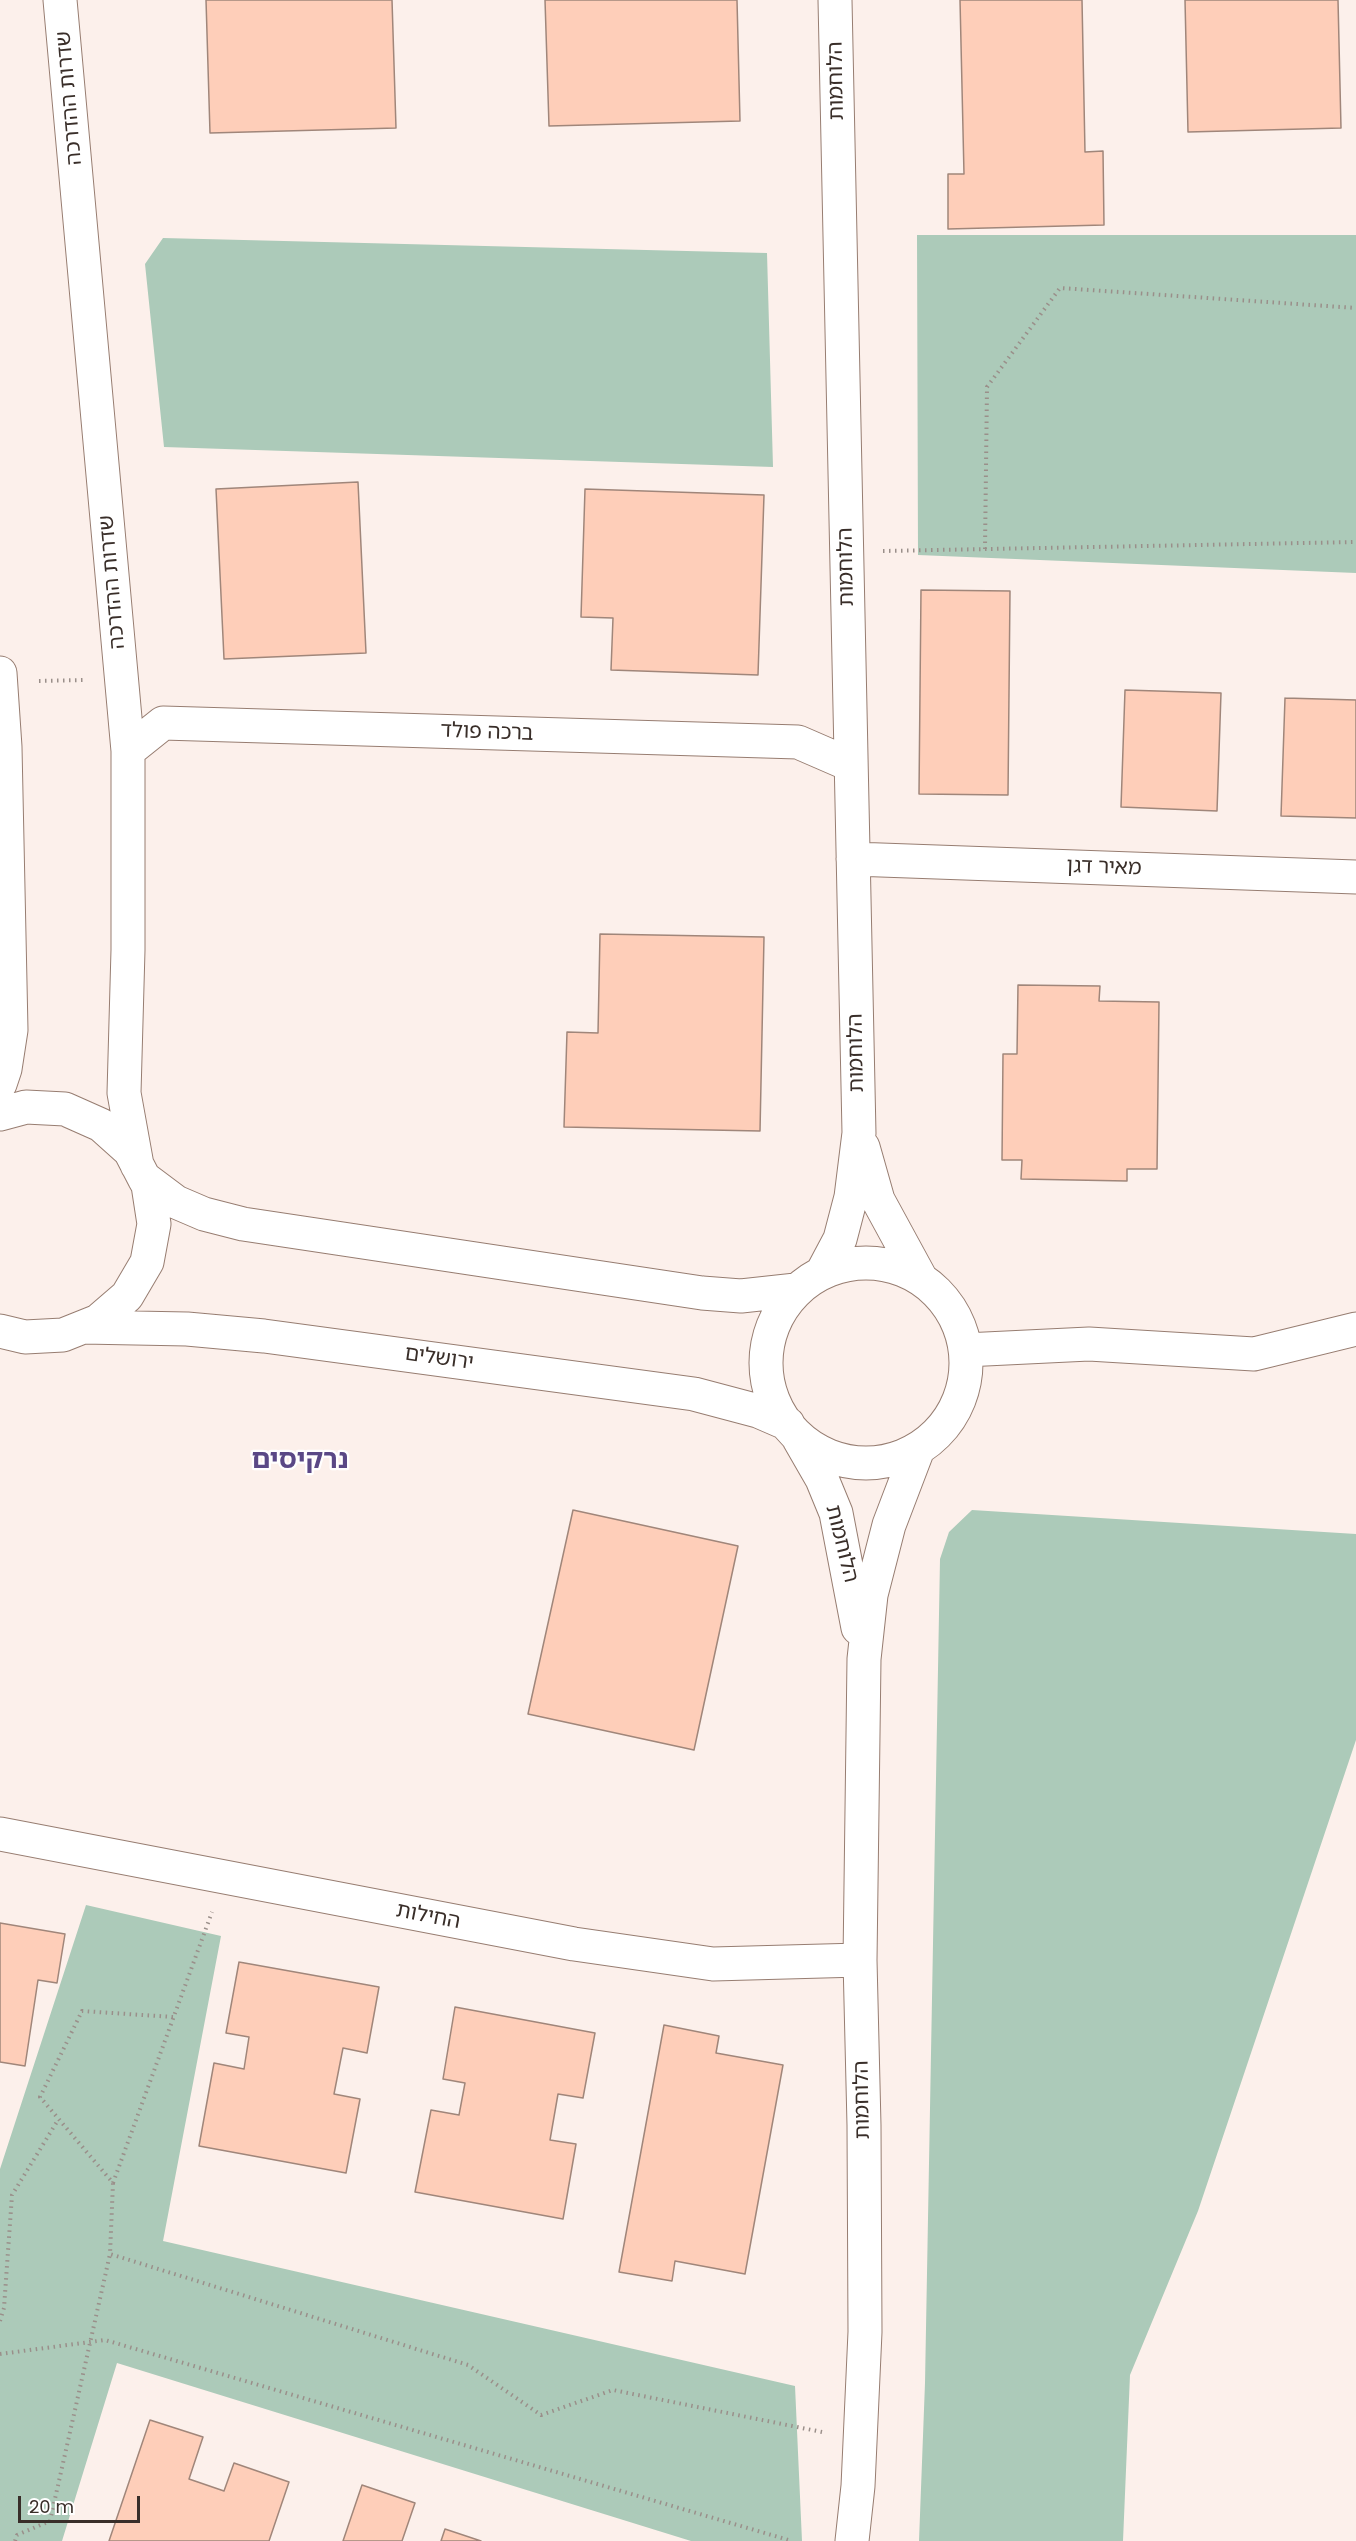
<!DOCTYPE html>
<html>
<head>
<meta charset="utf-8">
<style>
	body { margin:0 }
	#map { position:relative; width:1356px; height:2541px; overflow:hidden; background:#fcf0eb; font-family:Poppins,sans-serif }
	canvas { display:block }
	.scale { position:absolute; left:18px; top:2496px; width:122px; height:27px; box-sizing:border-box; border:3px solid #392e29; border-top:0; padding-left:8px; font-size:18px; line-height:21px; white-space:nowrap; color:#392e29; -webkit-text-stroke:4px #fff; paint-order:stroke }
</style>
</head>
<body>
<div id="map">
<canvas width="1356" height="2541"></canvas>
<div class="scale">20 m</div>
</div>
<script>
const c = document.querySelector('canvas').getContext('2d');
c.lineJoin = 'round';
function paint(path, color) { c.fillStyle = color; c.fill(path, 'evenodd'); }
const poly = rows => new Path2D(rows.map(r => 'M' + r).join(''));
function strokePath(path, color, width, dash) { c.strokeStyle = color; c.lineWidth = width; c.lineCap = dash ? 'butt' : 'round'; c.setLineDash(dash || []); c.stroke(path); }
function drawText(font, color, halo, rows, align = 'center') {
  c.font = font + ' Poppins,"Noto Sans Hebrew",sans-serif'; c.lineWidth = 4.5; c.setLineDash([]); c.textBaseline = 'middle'; c.strokeStyle = halo; c.fillStyle = color; for (const [text, x, y, turn = 0] of rows) {
    c.save(); c.translate(x, y); c.rotate((+turn || 0) * Math.PI / 180); c.textAlign = isNaN(turn) ? turn : align; if (halo) c.strokeText(text, 0, 0); c.fillText(text, 0, 0); c.restore();
  }
}
const green = poly([
	[917,235,1356,235,1356,573,918,555],
	[163,238,767,253,773,467,164,447,145,264],
	[972,1510,1356,1534,1356,1740,1198,2211,1130,2375,1123,2541,919,2541,925,2383,940,1559,949,1532],
	[86,1905,221,1936,163,2241,795,2386,802,2541,691,2541,117,2363,62,2541,0,2541,0,2169]
]);
const building = poly([
	[206,0,392,0,396,128,210,133,206,0],
	[545,0,737,0,740,121,549,126,545,0],
	[960,0,1082,0,1085,152,1103,151,1104,225,948,229,948,174,964,174,960,0],
	[1185,0,1338,0,1341,128,1188,132,1185,0],
	[358,482,366,653,224,659,216,489,358,482],
	[585,489,764,495,758,675,611,670,613,618,581,617,585,489],
	[921,590,1010,591,1008,795,919,794,921,590],
	[1125,690,1221,693,1217,811,1121,807,1125,690],
	[1285,698,1356,700,1356,818,1281,816,1285,698],
	[600,934,764,937,760,1131,564,1127,567,1032,598,1033,600,934],
	[1018,985,1100,986,1099,1001,1159,1002,1157,1169,1127,1169,1127,1181,1021,1179,1022,1160,1002,1160,1003,1054,1017,1054,1018,985],
	[573,1510,738,1546,694,1750,528,1714,573,1510],
	[0,1923,65,1934,57,1983,38,1980,25,2066,0,2062,0,1923],
	[239,1962,379,1987,367,2053,343,2048,334,2094,360,2099,346,2173,199,2146,214,2063,244,2069,249,2037,226,2033,239,1962],
	[455,2007,595,2033,583,2098,558,2094,550,2140,576,2144,563,2219,415,2192,431,2110,459,2115,465,2083,443,2079,455,2007],
	[664,2025,719,2036,716,2053,783,2065,745,2274,675,2261,672,2281,619,2272,664,2025],
	[150,2420,203,2437,189,2479,224,2491,234,2463,289,2482,269,2541,109,2541,150,2420],
	[362,2485,415,2503,402,2541,343,2541,362,2485],
	[445,2529,481,2541,441,2541,445,2529]
]);
const path = poly([
	[985,549,987,387,1060,288,1356,308],
	[883,551,1356,542],
	[39,681,85,680],
	[173,2017,82,2011,40,2097,113,2183,110,2254,468,2365,541,2415,613,2390,822,2432],
	[113,2183,212,1912],
	[0,2321,4,2308,12,2195,58,2120],
	[0,2354,105,2340,792,2541],
	[15,2541,17,2535,50,2521,110,2254]
]);
const minor = poly([
	[60,0,128,751,128,950,124,1093,137,1165],
	[0,673,5,747,11,1030,5,1069,0,1084],
	[128,751,163,723,798,742,851,765],
	[853,859,1356,877],
	[0,1114,26,1107,65,1109,101,1125,130,1151,144,1178,148,1185,154,1224,147,1262,127,1296,98,1321,63,1335,25,1337,0,1331],
	[863,1147,878,1200,921,1279],
	[144,1178,176,1202,204,1214,243,1224,702,1293,741,1296,796,1290],
	'766 1363a100 100 0 1 1 200 0a100 100 0 1 1-200 0Z',
	[823,1271,840,1239,851,1197,859,1133,835,0],
	[83,1327,187,1329,264,1336,694,1394,758,1411,788,1424],
	[965,1350,1089,1344,1254,1354,1356,1329],
	[799,1439,822,1479,836,1513,858,1628],
	[0,1834,574,1944,713,1964,860,1960],
	[852,2541,858,2486,865,2332,864,2125,860,1960,864,1659,871,1595,889,1525,918,1449]
]);
const streetNames = [
	["הלוחמות",837,81,-91],
	["שדרות ההדרכה",70,98,-95],
	["הלוחמות",847,567,-91],
	["שדרות ההדרכה",113,582,-95],
	["ברכה פולד",487,733,2],
	["מאיר דגן",1104,868,2],
	["הלוחמות",857,1053,-91],
	["ירושלים",439,1359,8],
	["הלוחמות",841,1544,76],
	["החילות",428,1917,11],
	["הלוחמות",863,2100,-91]
];
const districtNames = [
	["נרקיסים",300,1461]
];
paint(green, '#accab9');
paint(building, '#feceb9');
strokePath(building, '#a0867a', 1.5);
strokePath(minor, '#977d71', 35);
strokePath(path, '#9a8f8a', 4, [1.5, 4.5]);
strokePath(minor, '#fff', 33);
drawText('21px', '#392e29', '#fff', streetNames);
drawText('bold 27px', '#5a4886', '#fff', districtNames);
</script>
</body>
</html>
